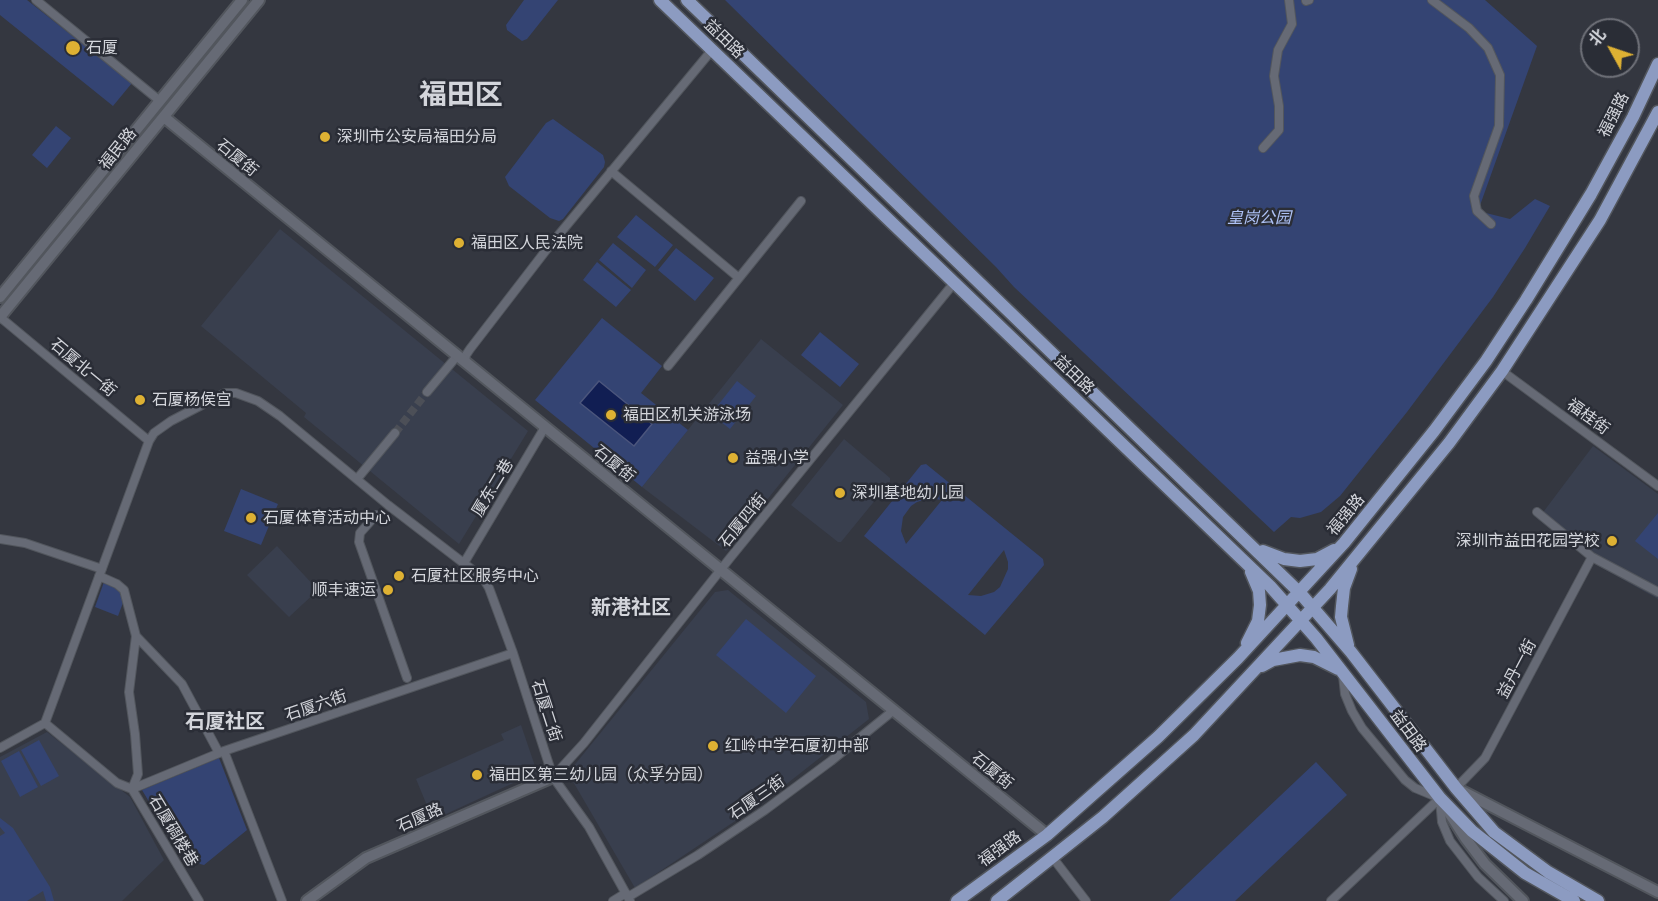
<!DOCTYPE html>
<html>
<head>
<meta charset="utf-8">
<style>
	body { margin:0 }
	#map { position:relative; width:1658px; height:901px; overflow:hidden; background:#343740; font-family:"Roboto Serif","Noto Sans SC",serif }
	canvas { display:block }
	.north { position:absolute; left:1580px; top:18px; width:60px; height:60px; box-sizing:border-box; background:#2a2d36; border:2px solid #6e7078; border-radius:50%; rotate:310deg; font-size:16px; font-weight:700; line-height:24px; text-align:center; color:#d3d5db }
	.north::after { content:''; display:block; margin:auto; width:21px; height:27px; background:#deb133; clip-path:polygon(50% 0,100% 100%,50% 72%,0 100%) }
</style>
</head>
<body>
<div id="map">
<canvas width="1658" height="901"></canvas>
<div class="north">北</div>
</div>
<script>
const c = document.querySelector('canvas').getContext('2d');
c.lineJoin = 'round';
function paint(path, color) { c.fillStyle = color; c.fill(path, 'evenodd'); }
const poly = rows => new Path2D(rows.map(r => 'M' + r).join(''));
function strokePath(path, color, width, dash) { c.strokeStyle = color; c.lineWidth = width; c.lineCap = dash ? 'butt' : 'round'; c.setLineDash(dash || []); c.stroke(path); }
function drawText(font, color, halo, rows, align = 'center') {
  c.font = font + ' "Roboto Serif","Noto Sans SC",serif'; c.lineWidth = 5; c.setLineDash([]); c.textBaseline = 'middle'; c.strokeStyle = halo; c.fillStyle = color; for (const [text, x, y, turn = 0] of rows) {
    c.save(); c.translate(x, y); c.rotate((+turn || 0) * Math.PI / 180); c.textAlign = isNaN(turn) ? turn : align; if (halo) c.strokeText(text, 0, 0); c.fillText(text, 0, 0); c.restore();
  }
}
const built = poly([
	[280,229,528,431,459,544,304,417,306,413,201,326],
	[761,339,843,405,726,551,642,487],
	[844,439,890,478,890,482,841,542,838,542,791,505],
	[1593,446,1658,494,1658,599,1595,564,1538,519],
	[277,546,318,590,289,617,247,575],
	[728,590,866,702,869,719,765,801,635,888,568,773,715,592],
	[521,725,537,772,433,820,416,779,504,740,501,734],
	[47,732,130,797,164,860,122,901,0,901,0,757]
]);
const green = poly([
	[0,0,27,0,132,83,113,106,0,15],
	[524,0,558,0,527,39,522,41,507,30,506,25],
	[725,0,1485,0,1537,46,1478,211,1510,219,1535,199,1550,206,1525,248,1493,297,1407,412,1340,496,1321,512,1300,518,1291,517,1274,532,1014,287,996,267],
	[553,119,603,155,605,162,604,167,563,219,559,221,550,218,509,186,505,177,546,123],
	[56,126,71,138,47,168,32,155],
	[636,215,673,245,655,267,617,237],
	[613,243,646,270,632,288,599,260],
	[676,248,714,278,695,301,658,270],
	[597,262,631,290,616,307,583,280],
	[602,318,662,366,641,393,688,430,642,487,535,400],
	[820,332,859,364,840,387,801,355],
	[737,381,756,396,730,429,711,414],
	[926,464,1043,559,1044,565,985,635,864,536,921,465],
	[929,498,942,500,906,544,901,531,903,517,911,506,917,502],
	[1004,550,1008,562,1008,569,1000,587,994,592,981,596,968,595],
	[241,489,278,504,261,545,224,531],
	[1658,513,1658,559,1635,541],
	[104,582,115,586,120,591,124,600,118,616,95,607],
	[746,619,816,676,786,713,716,655],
	[39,740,59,776,41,786,21,750],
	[19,751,38,787,20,797,1,761],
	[219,758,247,830,204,865,200,864,190,849,181,855,142,790],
	[1316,762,1347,795,1235,901,1169,901],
	[0,818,13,828,50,887,54,901,46,901,43,891,27,901,0,901,0,836,5,833,0,827]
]);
const water = poly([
	[599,381,652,424,634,446,580,403,599,381]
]);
const streetTunnel = poly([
	[395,433,427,392]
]);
const street = poly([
	[36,0,160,101],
	[1432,0,1469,28,1488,48,1500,75,1499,126,1474,196,1477,211,1491,224],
	[1306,1,1309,0],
	[1263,148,1279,130,1279,106,1274,76,1278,50,1292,24,1289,0],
	[611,171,739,278],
	[0,317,149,441],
	[465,362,466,355,470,349,547,249,712,50],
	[668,366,801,201],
	[1502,371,1658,486],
	[427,392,457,356],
	[357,479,395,433],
	[1537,512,1592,557,1658,592],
	[376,515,360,533,359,542,407,678],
	[0,539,25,543,102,569],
	[464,563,545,427],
	[99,576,117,584,124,590,136,636,129,692,135,734,138,774,132,789,199,901],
	[136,636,182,684,219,753],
	[1343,676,1345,694,1352,711,1362,728,1405,780,1415,788,1439,798],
	[45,723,117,783,132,789,224,751,513,653],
	[0,748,45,723,149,441,154,433,171,421,225,393,236,393,258,401,280,416,388,505,483,578,489,588,513,653,553,777,589,827,630,901],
	[224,751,282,901],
	[553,777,584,743,730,558,954,283],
	[1456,788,1485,758,1592,557],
	[1440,800,1442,822,1450,841,1478,877,1504,901],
	[1053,858,1086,901],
	[628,897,698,855,765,810,831,761,894,710],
	[613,901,626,893],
	[1331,901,1440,798]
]);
const secondary = poly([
	[164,117,1047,835],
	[0,297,242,0],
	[0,317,259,0],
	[1458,789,1658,892],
	[1448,811,1466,839,1485,864,1523,901],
	[307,901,366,858,553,777]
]);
const primary = poly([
	[660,0,1270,586,1316,638,1440,798,1472,831,1525,873,1574,901],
	[687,0,1300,593,1351,652,1456,788,1494,832,1548,872,1598,901],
	[1263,551,1284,559,1300,561,1317,559,1334,550],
	[1247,643,1258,621,1260,605,1259,591,1251,572],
	[1348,645,1341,617,1342,606,1344,588,1351,569],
	[1262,666,1273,660,1300,655,1314,657,1338,669],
	[957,901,1047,835,1158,737,1238,658,1344,543,1434,431,1486,361,1526,300,1591,194,1633,117,1658,64],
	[997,901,1103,817,1194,735,1330,589,1449,443,1502,371,1600,220,1658,112]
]);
const markers = [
	[73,48,8,"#deb133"],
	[325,137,6,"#deb133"],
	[459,243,6,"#deb133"],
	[140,400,6,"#deb133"],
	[611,415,6,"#deb133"],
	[733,458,6,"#deb133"],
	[840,493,6,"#deb133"],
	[251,518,6,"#deb133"],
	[1612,541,6,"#deb133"],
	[399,576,6,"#deb133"],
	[388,590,6,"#deb133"],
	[713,746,6,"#deb133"],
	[477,775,6,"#deb133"]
];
const streetNames = [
	["益田路",724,39,44],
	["福强路",1614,115,-63],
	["福民路",118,149,-51],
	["石厦街",237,158,39],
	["石厦北一街",83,368,40],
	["益田路",1074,375,44],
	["福桂街",1588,417,36],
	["石厦街",614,464,39],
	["厦东二巷",493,488,-59],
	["福强路",1346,515,-50],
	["石厦四街",743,521,-51],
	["益丹一街",1517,669,-62],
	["石厦六街",316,706,-19],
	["石厦二街",546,711,72],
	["益田路",1408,731,53],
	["石厦街",992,771,39],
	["石厦三街",757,798,-35],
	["石厦路",420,818,-24],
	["石厦碉楼巷",173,831,59],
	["福强路",1000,849,-36]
];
const poiNames = [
	["石厦",86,48],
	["深圳市公安局福田分局",337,137],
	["福田区人民法院",471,243],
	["石厦杨侯宫",152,400],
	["福田区机关游泳场",623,415],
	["益强小学",745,458],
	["深圳基地幼儿园",852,493],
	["石厦体育活动中心",263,518],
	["深圳市益田花园学校",1600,541,"right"],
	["石厦社区服务中心",411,576],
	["顺丰速运",376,590,"right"],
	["红岭中学石厦初中部",725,746],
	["福田区第三幼儿园（众孚分园）",489,775]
];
const parkNames = [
	["皇岗公园",1259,218]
];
const quarterNames = [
	["新港社区",631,608],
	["石厦社区",225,722]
];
const townNames = [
	["福田区",461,96]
];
paint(built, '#393f4e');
paint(green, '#344473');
paint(water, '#111e53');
strokePath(water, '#4b557c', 1.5);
strokePath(streetTunnel, '#4c4f57', 8, [8, 4]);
strokePath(street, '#52565d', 10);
strokePath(secondary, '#52565d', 14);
strokePath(primary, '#52565d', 15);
strokePath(street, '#666a75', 8);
strokePath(secondary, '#666a75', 10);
strokePath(primary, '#8c9bc1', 12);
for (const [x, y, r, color] of markers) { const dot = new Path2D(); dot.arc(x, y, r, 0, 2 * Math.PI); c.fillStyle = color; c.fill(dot); strokePath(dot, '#2a2d36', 2); }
drawText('16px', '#d3d5db', '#2a2d36', streetNames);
drawText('16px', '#d3d5db', '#2a2d36', poiNames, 'left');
drawText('italic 16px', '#aec2f6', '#2a2d36', parkNames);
drawText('bold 20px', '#d3d5db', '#2a2d36', quarterNames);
drawText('bold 28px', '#d3d5db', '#2a2d36', townNames);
</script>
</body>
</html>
